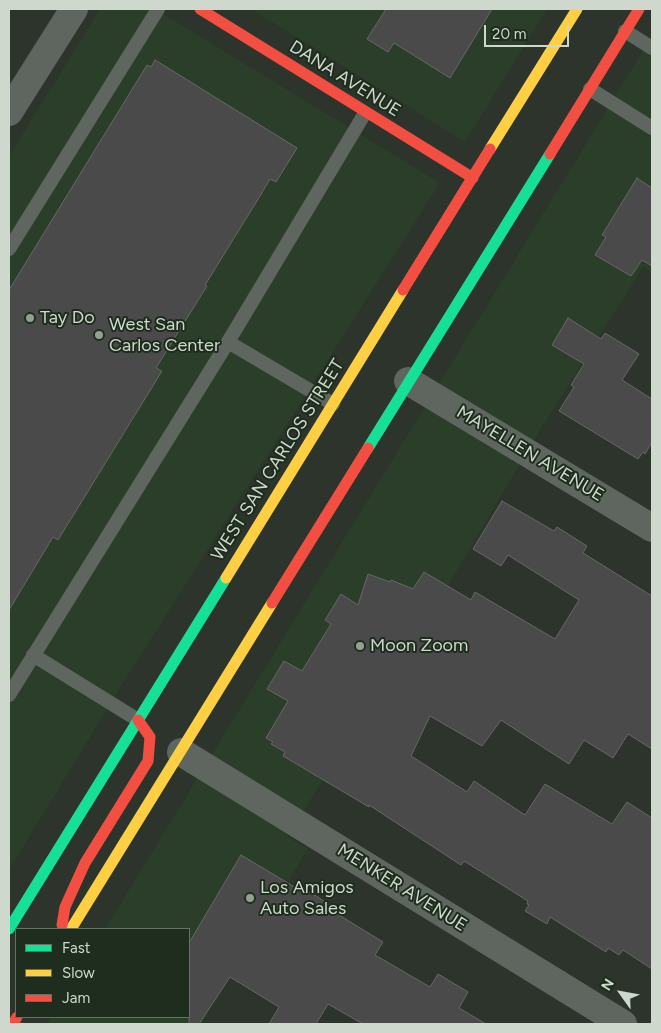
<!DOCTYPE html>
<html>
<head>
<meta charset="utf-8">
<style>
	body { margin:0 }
	#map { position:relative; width:661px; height:1033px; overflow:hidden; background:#2c342b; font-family:Figtree,sans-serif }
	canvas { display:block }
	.frame { position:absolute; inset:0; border:10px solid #ced8cd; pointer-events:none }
	.legend { position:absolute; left:15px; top:928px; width:175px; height:90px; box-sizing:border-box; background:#1e2d1d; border:1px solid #647163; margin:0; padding:6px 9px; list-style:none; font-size:15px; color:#ced8cd }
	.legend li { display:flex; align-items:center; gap:10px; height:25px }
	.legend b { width:25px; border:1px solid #647163 }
	.north { position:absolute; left:596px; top:968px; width:50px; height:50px; -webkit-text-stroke:4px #1e2d1d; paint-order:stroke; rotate:302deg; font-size:14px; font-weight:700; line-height:20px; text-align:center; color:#ced8cd }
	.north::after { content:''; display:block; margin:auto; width:18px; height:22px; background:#ced8cd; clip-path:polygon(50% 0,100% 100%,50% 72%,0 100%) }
	.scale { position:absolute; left:484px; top:25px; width:85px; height:22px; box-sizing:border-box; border:2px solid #ced8cd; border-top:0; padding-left:6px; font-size:15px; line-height:18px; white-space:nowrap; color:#ced8cd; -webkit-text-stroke:4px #1e2d1d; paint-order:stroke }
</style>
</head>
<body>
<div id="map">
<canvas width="661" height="1033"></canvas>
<div class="frame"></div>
<ul class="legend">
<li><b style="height:6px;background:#16e098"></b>Fast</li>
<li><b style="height:6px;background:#ffcf43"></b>Slow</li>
<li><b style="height:6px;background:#f24e42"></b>Jam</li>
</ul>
<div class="north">N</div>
<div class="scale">20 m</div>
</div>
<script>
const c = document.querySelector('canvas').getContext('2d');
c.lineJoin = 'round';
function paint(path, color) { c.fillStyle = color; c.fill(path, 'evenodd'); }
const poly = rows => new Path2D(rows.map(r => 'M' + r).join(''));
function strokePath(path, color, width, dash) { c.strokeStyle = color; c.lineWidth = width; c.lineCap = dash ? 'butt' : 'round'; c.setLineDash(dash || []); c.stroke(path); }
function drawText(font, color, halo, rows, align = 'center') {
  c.font = font + ' Figtree,sans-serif'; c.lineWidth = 4; c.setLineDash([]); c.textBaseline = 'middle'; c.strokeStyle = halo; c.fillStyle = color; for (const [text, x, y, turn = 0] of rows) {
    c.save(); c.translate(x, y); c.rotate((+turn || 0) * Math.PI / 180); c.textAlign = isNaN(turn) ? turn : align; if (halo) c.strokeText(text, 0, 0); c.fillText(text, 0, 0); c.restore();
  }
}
const built = poly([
	[100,9,155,9,440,183,125,680,9,870,9,156],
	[251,9,547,9,465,142],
	[652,36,652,272,643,267,536,437,417,638,414,636,307,805,288,837,308,849,201,1024,47,1024,51,1017,189,1017,189,929,105,929]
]);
const building = poly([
	[386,9,492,9,450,78,394,43,388,52,367,39,386,9],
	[155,60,297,148,276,182,270,179,260,196,205,285,207,286,156,368,162,371,58,540,53,537,9,610,9,290,147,65,151,67,155,60],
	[637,178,652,188,652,266,642,260,631,276,595,255,606,237,602,235,637,178],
	[568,318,601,339,605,333,639,354,622,380,652,399,652,442,645,454,643,452,638,459,559,411,574,387,571,385,584,364,552,345,568,318],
	[502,501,554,531,557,527,587,546,583,553,652,596,652,749,628,734,613,758,584,740,569,764,501,720,482,746,430,716,411,756,467,792,474,781,525,815,545,784,612,824,627,802,652,818,652,969,623,950,619,955,608,948,606,952,550,917,547,924,525,911,529,905,527,904,528,901,464,861,461,865,369,805,369,807,283,756,285,752,271,744,273,742,266,738,288,701,267,689,284,661,302,671,331,624,325,620,341,594,358,605,368,574,390,582,391,580,413,589,424,572,471,600,475,592,555,639,579,600,508,555,501,566,473,549,502,501],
	[241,855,308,895,310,892,336,909,334,912,383,942,375,955,430,987,438,974,468,992,459,1008,486,1024,363,1024,328,1004,316,1024,269,1024,279,1007,230,977,199,1024,189,1024,189,943,241,855]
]);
const lane = poly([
	[625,31,652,48],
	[590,89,652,128],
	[9,249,158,9],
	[228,342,333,404],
	[33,655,138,720],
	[9,695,228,342,365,113]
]);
const street = poly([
	[9,112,74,9],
	[408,381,652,528],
	[181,752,623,1024]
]);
const fast = poly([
	[368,448,550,154],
	[9,929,226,578]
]);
const slow = poly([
	[490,149,577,9],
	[226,578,403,290],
	[71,929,272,603]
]);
const jam = poly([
	[200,9,473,178],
	[550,154,639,9],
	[403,290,490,149],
	[272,603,368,448],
	[62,925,65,907,85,863,148,761,150,737,138,720],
	[13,1024,17,1017]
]);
const markers = [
	[30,318,5,"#959f94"],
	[99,335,5,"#959f94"],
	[360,646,5,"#959f94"],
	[250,898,5,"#959f94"]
];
const streetNames = [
	["DANA AVENUE",345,79,32],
	["MAYELLEN AVENUE",530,454,31],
	["WEST SAN CARLOS STREET",278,460,-58],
	["MENKER AVENUE",402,888,32]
];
const poiNames = [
	["Tay Do",40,318],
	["West San",109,325],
	["Carlos Center",109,346],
	["Moon Zoom",370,646],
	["Los Amigos",260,888],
	["Auto Sales",260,909]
];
paint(built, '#2a3e29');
paint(building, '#494a49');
strokePath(building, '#676767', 1);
strokePath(lane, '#5f665f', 14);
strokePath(street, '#5f665f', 28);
strokePath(fast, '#16e098', 11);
strokePath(slow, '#ffcf43', 11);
strokePath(jam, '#f24e42', 11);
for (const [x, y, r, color] of markers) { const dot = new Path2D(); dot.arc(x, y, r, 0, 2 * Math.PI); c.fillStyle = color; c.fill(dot); strokePath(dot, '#1e2d1d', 2); }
drawText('18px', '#ced8cd', '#1e2d1d', streetNames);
drawText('18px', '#ced8cd', '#1e2d1d', poiNames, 'left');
</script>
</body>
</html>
